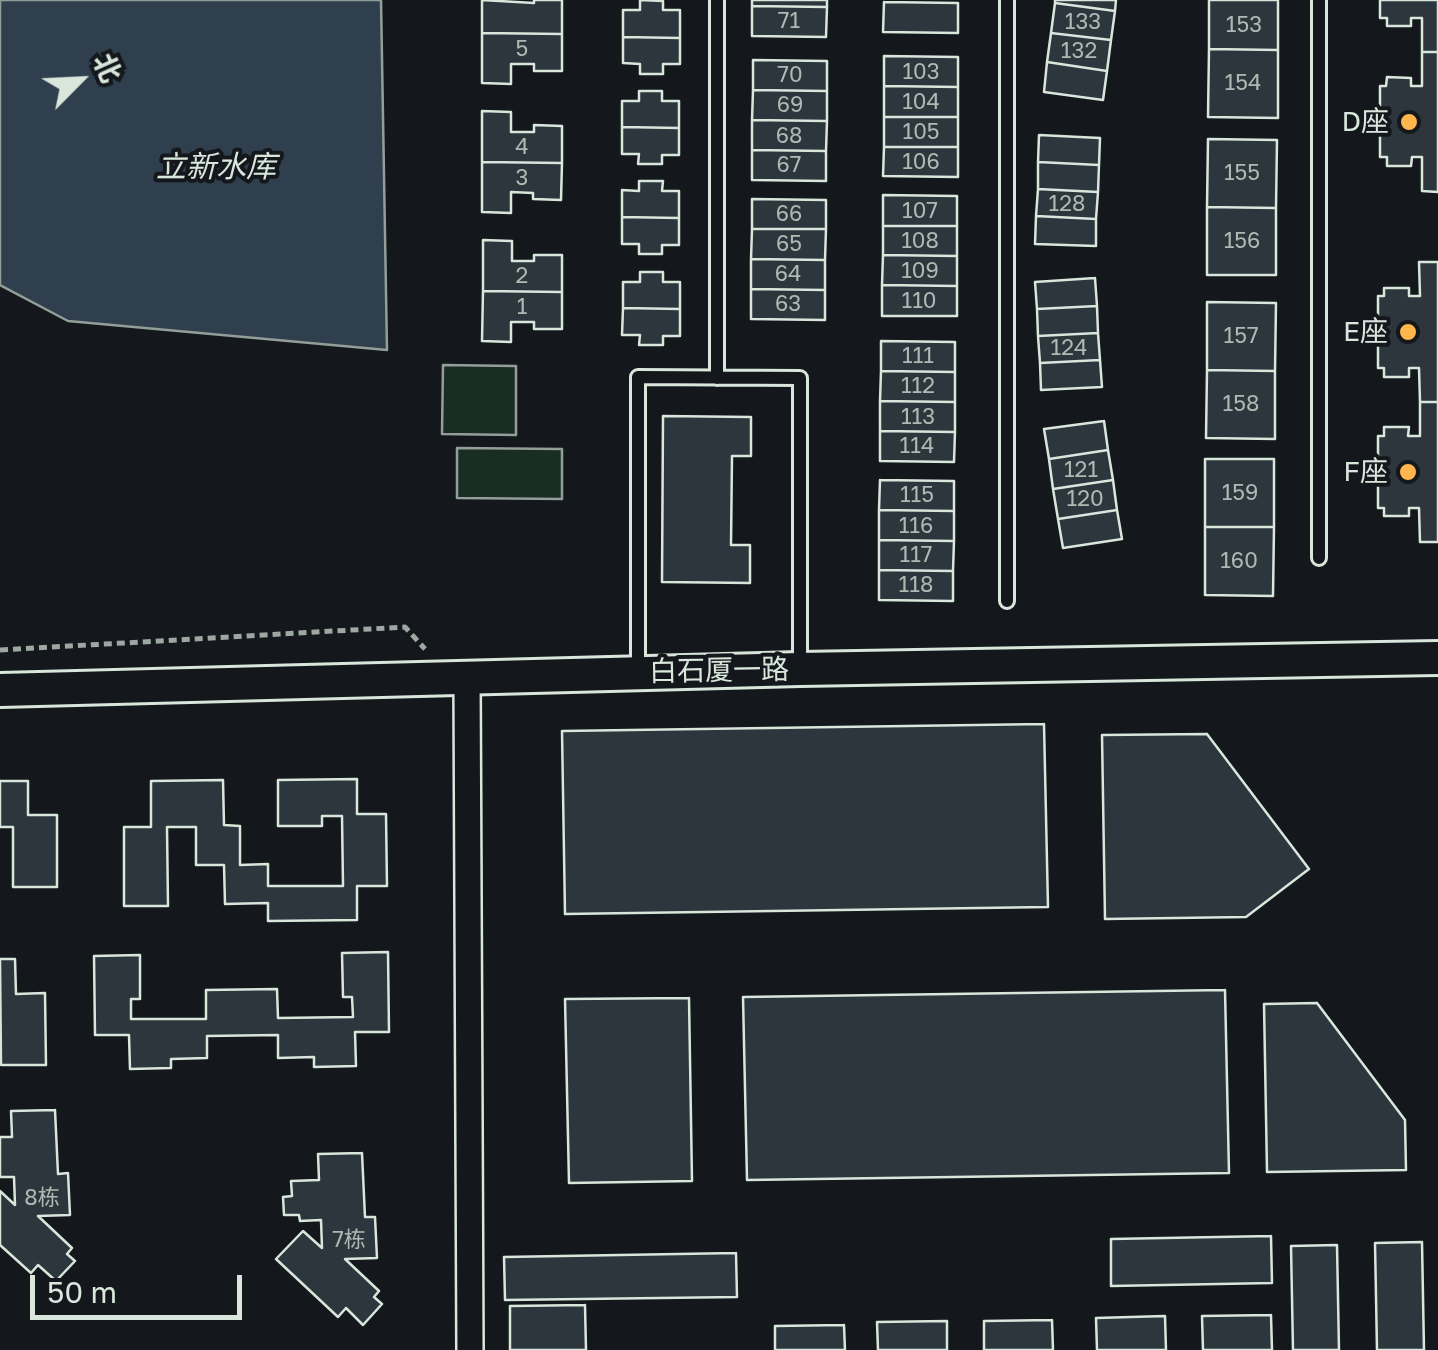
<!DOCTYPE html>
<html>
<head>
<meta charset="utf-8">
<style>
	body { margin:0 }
	#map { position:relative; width:1438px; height:1350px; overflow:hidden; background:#14181c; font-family:"Golos Text","Noto Sans SC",sans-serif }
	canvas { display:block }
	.north { position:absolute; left:30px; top:30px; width:100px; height:100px; -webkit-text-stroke:8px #14181c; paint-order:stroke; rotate:66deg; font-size:28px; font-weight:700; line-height:40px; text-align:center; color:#d8e6dc }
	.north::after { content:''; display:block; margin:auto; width:35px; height:45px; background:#d8e6dc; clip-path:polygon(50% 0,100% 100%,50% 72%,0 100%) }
	.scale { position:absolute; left:30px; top:1275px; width:212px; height:45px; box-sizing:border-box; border:5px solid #d8e6dc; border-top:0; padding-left:12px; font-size:30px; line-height:35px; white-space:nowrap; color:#d8e6dc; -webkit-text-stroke:8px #14181c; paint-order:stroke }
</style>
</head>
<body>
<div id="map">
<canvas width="1438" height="1350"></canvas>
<div class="north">北</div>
<div class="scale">50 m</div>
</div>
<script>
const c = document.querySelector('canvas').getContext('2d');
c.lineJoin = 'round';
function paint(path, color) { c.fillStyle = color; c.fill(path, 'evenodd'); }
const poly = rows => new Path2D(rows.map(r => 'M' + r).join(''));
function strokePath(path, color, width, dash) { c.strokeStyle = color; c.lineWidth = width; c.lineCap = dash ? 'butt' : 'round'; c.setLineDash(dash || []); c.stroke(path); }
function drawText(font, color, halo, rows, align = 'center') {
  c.font = font + ' "Golos Text","Noto Sans SC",sans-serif'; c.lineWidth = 8; c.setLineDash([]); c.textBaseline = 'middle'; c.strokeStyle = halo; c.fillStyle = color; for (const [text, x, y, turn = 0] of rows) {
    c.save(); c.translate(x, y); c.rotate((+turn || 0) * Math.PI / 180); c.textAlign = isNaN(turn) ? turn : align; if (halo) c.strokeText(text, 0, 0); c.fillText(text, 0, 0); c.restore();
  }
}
const green = poly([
	[443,365,516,366,516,435,442,434,443,365],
	[457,448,562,449,562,499,457,498,457,448]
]);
const water = poly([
	[0,0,381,0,387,350,68,321,0,285,0,0]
]);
const building = poly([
	[482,0,534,3,534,0,562,0,562,34,482,33,482,0],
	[640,0,663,1,663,10,680,10,680,38,623,37,623,10,640,10,640,0],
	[752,0,827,0,827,7,752,6,752,0],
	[1055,0,1116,0,1115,11,1055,3,1055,0],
	[1209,0,1278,0,1278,50,1209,49,1209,0],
	[1380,0,1438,0,1438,52,1422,52,1422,18,1411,18,1411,26,1387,26,1387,18,1380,18,1380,0],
	[884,2,958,3,958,33,883,32,884,2],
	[1055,3,1115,11,1111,40,1051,33,1055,3],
	[752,6,827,7,826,37,752,36,752,6],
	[482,33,562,34,562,71,534,71,534,64,511,64,511,84,482,83,482,33],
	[1051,33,1111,40,1107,71,1047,62,1051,33],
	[623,37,680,38,680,64,663,64,663,74,640,74,640,64,623,63,623,37],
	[1209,49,1278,50,1278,118,1208,117,1209,49],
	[1422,52,1438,52,1438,192,1422,191,1422,157,1412,157,1411,166,1387,166,1387,157,1380,157,1380,86,1386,86,1387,77,1411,78,1411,86,1422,86,1422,52],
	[884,56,958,57,958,87,884,86,884,56],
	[753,60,827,61,827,91,753,90,753,60],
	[1047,62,1107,71,1103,100,1044,92,1047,62],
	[884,86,958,87,958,117,884,117,884,86],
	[753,90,827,91,827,121,752,120,753,90],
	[639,91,662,91,662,101,679,101,679,128,622,127,622,101,639,101,639,91],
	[482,111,511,112,511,132,534,132,534,125,562,126,562,163,482,162,482,111],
	[884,117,958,117,958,147,884,147,884,117],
	[752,120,827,121,826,151,752,150,752,120],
	[622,127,679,128,679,155,662,155,662,164,638,164,639,154,622,154,622,127],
	[1039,135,1100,138,1099,165,1038,162,1039,135],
	[1208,139,1277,140,1276,208,1207,207,1208,139],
	[884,147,958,147,958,177,883,176,884,147],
	[752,150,826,151,826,181,752,180,752,150],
	[482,162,562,163,561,200,533,199,533,193,511,192,511,213,482,212,482,162],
	[1038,162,1099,165,1098,192,1038,189,1038,162],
	[639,181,663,181,662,191,679,191,679,218,622,217,622,190,639,191,639,181],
	[1038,189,1098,192,1096,219,1036,216,1038,189],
	[883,195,957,196,957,226,883,226,883,195],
	[752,199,826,200,826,229,752,229,752,199],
	[1207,207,1276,208,1276,275,1207,275,1207,207],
	[1036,216,1096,219,1096,246,1035,244,1036,216],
	[622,217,679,218,679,245,662,245,662,254,639,254,639,244,622,244,622,217],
	[883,226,957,226,957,256,883,255,883,226],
	[752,229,826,229,825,260,751,259,752,229],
	[483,240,512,241,512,261,534,261,534,255,562,255,562,292,483,291,483,240],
	[883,255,957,256,957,286,882,285,883,255],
	[751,259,825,260,825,290,751,289,751,259],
	[1419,262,1438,262,1438,402,1420,402,1419,368,1409,368,1409,377,1384,377,1384,368,1378,368,1378,296,1384,296,1384,288,1409,288,1409,296,1420,296,1419,262],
	[640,272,663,272,663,282,680,282,680,309,623,308,623,282,640,282,640,272],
	[1095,278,1097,306,1037,309,1035,282,1095,278],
	[882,285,957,286,957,316,882,316,882,285],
	[751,289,825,290,825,320,751,319,751,289],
	[483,291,562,292,562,329,534,329,534,322,511,322,511,342,482,341,483,291],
	[1207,302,1276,303,1275,371,1207,370,1207,302],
	[1097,306,1098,333,1038,336,1037,309,1097,306],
	[623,308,680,309,680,336,663,336,663,345,639,345,640,335,622,335,623,308],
	[1098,333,1100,360,1040,363,1038,336,1098,333],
	[881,341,955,342,955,372,881,371,881,341],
	[1100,360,1102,387,1041,390,1040,363,1100,360],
	[1207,370,1275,371,1275,439,1206,438,1207,370],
	[881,371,955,372,955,402,880,401,881,371],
	[880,401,955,402,955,432,880,431,880,401],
	[1420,402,1438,402,1438,542,1420,542,1419,508,1409,508,1409,516,1384,516,1384,508,1378,508,1378,436,1384,436,1384,427,1409,427,1408,436,1420,436,1420,402],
	[663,416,751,417,751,456,732,456,731,545,750,545,750,583,662,582,663,416],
	[1104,421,1108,450,1049,459,1044,429,1104,421],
	[880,431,955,432,954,462,880,461,880,431],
	[1108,450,1113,480,1053,489,1049,459,1108,450],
	[1205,459,1274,459,1274,527,1205,527,1205,459],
	[880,480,954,481,954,511,879,510,880,480],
	[1113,480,1117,510,1058,519,1053,489,1113,480],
	[879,510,954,511,954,541,879,540,879,510],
	[1117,510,1122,539,1063,548,1058,519,1117,510],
	[1205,527,1274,527,1273,596,1205,595,1205,527],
	[879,540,954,541,953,571,879,570,879,540],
	[879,570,953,571,953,601,879,600,879,570],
	[1044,724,1048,907,565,914,562,731,1044,724],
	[1207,734,1309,869,1246,917,1105,919,1102,735,1207,734],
	[357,779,357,814,386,814,387,886,357,886,357,920,268,921,268,903,225,904,224,865,196,865,196,827,167,827,168,906,124,906,124,827,151,827,151,781,223,780,224,825,240,826,240,865,268,864,268,886,343,886,342,816,322,816,322,826,278,826,278,780,357,779],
	[0,781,28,781,28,815,57,815,57,887,13,887,13,827,0,827,0,781],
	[388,952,389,1032,355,1032,356,1066,314,1067,314,1057,278,1058,278,1035,207,1036,207,1058,171,1059,171,1068,130,1069,129,1035,95,1035,94,956,140,955,140,999,131,999,131,1019,206,1019,206,990,277,989,278,1018,353,1017,352,997,343,997,342,953,388,952],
	[0,959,15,959,16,994,45,993,46,1065,1,1065,0,959],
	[1225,990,1229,1173,747,1180,743,997,1225,990],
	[689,998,692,1181,569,1183,565,999,689,998],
	[1317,1003,1405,1120,1406,1170,1267,1172,1264,1004,1317,1003],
	[55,1110,58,1174,68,1173,70,1215,38,1216,72,1248,67,1254,75,1261,56,1281,38,1265,31,1273,0,1245,0,1191,15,1205,14,1177,0,1177,0,1137,12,1137,11,1111,55,1110],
	[362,1153,365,1217,375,1217,377,1258,345,1259,379,1291,374,1297,382,1304,363,1325,346,1308,338,1317,276,1259,303,1231,322,1248,321,1220,300,1221,299,1215,284,1215,283,1197,292,1196,291,1181,319,1180,318,1154,362,1153],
	[1271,1236,1272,1283,1111,1286,1111,1239,1271,1236],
	[1422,1242,1424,1350,1377,1350,1375,1243,1422,1242],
	[1337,1245,1339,1350,1293,1350,1291,1246,1337,1245],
	[736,1253,737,1297,505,1300,504,1257,736,1253],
	[585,1305,586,1350,510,1350,510,1306,585,1305],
	[1271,1315,1272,1350,1203,1350,1202,1316,1271,1315],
	[1165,1316,1166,1350,1097,1350,1096,1318,1165,1316],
	[1052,1320,1053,1350,984,1350,984,1321,1052,1320],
	[947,1321,947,1350,878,1350,877,1322,947,1321],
	[844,1325,845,1350,775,1350,775,1326,844,1325]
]);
const path = poly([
	[0,650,405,627,425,649]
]);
const service = poly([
	[717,0,717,378],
	[1319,0,1319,558],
	[1007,601,1007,0],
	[638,670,638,377,800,378,800,668]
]);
const minor = poly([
	[467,676,470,1350]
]);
const tertiary = poly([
	[0,690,800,669,1438,658]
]);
const markers = [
	[1409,122,10,"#ffb74d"],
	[1408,332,10,"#ffb74d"],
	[1408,472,10,"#ffb74d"]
];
const numberNames = [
	["71",789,21],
	["133",1083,22],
	["153",1244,25],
	["5",522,49],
	["132",1079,51],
	["103",921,72],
	["70",790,75],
	["154",1243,83],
	["104",921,102],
	["69",790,105],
	["105",921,132],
	["68",789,136],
	["4",522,147],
	["106",921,162],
	["67",789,165],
	["155",1242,173],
	["3",522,178],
	["128",1067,204],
	["107",920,211],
	["66",789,214],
	["108",920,241],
	["156",1242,241],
	["65",789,244],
	["109",920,271],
	["64",788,274],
	["2",522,276],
	["110",919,301],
	["63",788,304],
	["1",522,307],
	["157",1241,336],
	["124",1069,348],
	["111",918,356],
	["112",918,386],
	["158",1241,404],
	["113",918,417],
	["114",917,446],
	["121",1081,470],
	["159",1240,493],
	["115",917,495],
	["120",1085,499],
	["116",916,526],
	["117",916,555],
	["160",1239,561],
	["118",916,585],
	["8栋",42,1198],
	["7栋",349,1240]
];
const poiNames = [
	["D座",1389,122],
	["E座",1388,332],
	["F座",1388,472]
];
const streetNames = [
	["白石厦一路",719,671,-1]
];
const waterNames = [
	["立新水库",216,167]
];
paint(green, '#1a2d24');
strokePath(green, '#939e99', 2.5);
paint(water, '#2f3f4d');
strokePath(water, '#939e99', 2.5);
paint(building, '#2c363c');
strokePath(building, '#d8e6dc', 2.5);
strokePath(service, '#d8e6dc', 18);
strokePath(minor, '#d8e6dc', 30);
strokePath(tertiary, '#d8e6dc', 38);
strokePath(path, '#9da8a2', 5, [8, 5]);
strokePath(service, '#14181c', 12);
strokePath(minor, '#14181c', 25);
strokePath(tertiary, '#14181c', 32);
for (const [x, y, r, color] of markers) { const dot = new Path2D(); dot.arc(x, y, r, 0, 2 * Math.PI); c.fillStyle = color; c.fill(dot); strokePath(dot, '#14181c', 4); }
drawText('22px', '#adbab4', null, numberNames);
drawText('28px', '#d8e6dc', '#14181c', poiNames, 'right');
drawText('28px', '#d8e6dc', '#14181c', streetNames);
drawText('italic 30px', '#d8e6dc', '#14181c', waterNames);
</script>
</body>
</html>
